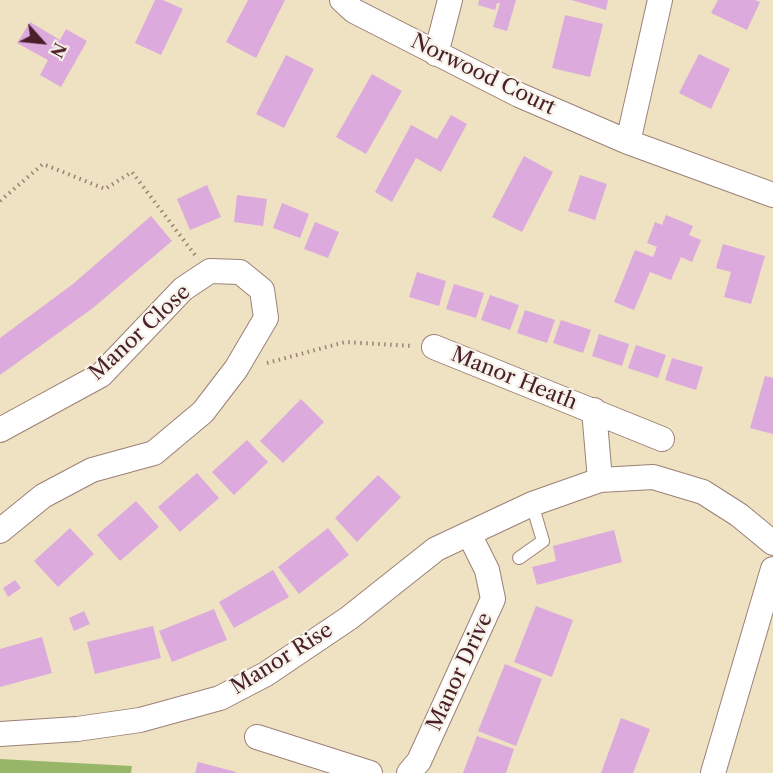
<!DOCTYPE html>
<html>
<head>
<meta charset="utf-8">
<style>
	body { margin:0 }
	#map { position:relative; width:773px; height:773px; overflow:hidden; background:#eee2c3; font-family:"Libre Caslon Text",serif }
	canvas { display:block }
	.north { position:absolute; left:12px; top:12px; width:60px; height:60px; -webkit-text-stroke:4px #f7f3e8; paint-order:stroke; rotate:117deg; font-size:16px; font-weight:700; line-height:24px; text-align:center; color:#4a1f2b }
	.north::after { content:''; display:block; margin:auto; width:21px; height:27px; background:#4a1f2b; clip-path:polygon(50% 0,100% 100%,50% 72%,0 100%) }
</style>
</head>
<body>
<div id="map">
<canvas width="773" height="773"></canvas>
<div class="north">N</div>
</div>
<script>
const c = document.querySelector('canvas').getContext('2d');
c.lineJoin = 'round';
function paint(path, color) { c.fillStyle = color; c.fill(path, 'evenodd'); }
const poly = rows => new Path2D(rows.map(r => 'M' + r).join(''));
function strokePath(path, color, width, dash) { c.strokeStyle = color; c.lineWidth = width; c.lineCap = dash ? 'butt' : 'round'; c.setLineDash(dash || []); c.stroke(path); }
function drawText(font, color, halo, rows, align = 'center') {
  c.font = font + ' "Libre Caslon Text",serif'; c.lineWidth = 4.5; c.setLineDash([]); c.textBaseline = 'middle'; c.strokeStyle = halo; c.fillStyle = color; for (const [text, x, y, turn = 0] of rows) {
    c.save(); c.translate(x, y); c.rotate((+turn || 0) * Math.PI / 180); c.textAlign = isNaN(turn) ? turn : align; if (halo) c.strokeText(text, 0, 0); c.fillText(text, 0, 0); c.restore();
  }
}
const forest = poly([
	[0,759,132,766,131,773,0,773]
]);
const building = poly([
	[155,0,163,0,183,9,161,55,135,43],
	[248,0,285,0,256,58,226,42],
	[479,0,516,0,507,31,493,27,500,3,497,3,495,10,478,5],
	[571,0,608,0,606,10],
	[718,0,755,0,760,2,747,30,711,13],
	[565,15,603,24,590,77,552,68],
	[30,22,60,40,66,29,87,41,61,87,40,75,48,60,17,43],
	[699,54,730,69,711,109,679,93],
	[286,55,314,69,284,128,256,114],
	[372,74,402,91,366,154,336,137],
	[451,115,467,124,441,172,416,158,392,202,375,192,411,125,437,139],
	[524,156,553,172,522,232,492,217],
	[580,175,607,184,595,220,568,211],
	[207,185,221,217,190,230,177,199],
	[237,195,267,199,263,226,234,222],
	[282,203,309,214,300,238,273,228],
	[666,215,693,226,689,235,701,240,692,262,681,257,671,280,650,272,634,310,614,302,635,250,653,257,657,247,647,243,655,222,662,225],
	[151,216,172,241,93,308,0,375,0,338,73,284],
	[315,222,339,232,328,258,304,249],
	[723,244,765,256,751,304,724,297,731,272,716,268],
	[417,272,446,281,439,306,409,297],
	[454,284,484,293,476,318,446,309],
	[490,295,519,305,510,330,481,320],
	[525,310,555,320,547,343,517,333],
	[561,320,591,330,583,353,553,343],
	[599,334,629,344,622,366,592,356],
	[636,345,666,355,658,378,628,368],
	[672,358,703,367,696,390,665,380],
	[765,376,773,378,773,434,750,428],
	[301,399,324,422,283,463,260,441],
	[247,440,268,462,234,495,212,472],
	[197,473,219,498,180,532,158,507],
	[378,475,401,497,357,542,335,518],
	[136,501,159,527,120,561,97,535],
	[70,528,94,554,58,587,34,561],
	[328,528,349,555,299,594,278,567],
	[614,530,622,562,537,585,532,567,556,561,553,546],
	[273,570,289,597,234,628,219,602],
	[15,580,21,588,8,597,3,588],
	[536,606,573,620,552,677,514,662],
	[214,609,227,640,172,662,159,631],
	[84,611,90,624,74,631,69,618],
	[153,626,161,658,95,674,87,642],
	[42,637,52,673,0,687,0,649],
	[505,664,542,679,516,746,478,731],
	[621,718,650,729,633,773,601,773],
	[477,736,514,749,506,773,463,773],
	[198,762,236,772,236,773,195,773]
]);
const path = poly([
	[0,201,43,164,105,189,132,172,195,255],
	[267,363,345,342,413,346]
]);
const lane = poly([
	[519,558,543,541,532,504]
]);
const street = poly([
	[342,0,354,11,519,95,628,142,773,195],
	[436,54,450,0],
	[628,142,660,0],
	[434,347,662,439],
	[594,410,600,480],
	[0,430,101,375,183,289,210,271,240,272,262,290,266,318,236,369,203,412,154,453,92,470,43,496,0,531],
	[0,734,77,729,140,720,220,698,266,674,349,618,436,549,532,504,600,480,653,477,703,492,739,515,773,543],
	[257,737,370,773],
	[409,773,419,761,493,599,487,570,469,534],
	[713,773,773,569]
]);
const streetNames = [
	["Norwood Court",483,75,26],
	["Manor Close",140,333,-43],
	["Manor Heath",514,379,22],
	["Manor Rise",282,659,-32],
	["Manor Drive",460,672,-65]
];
paint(forest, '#97b668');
paint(building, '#dcaadc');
strokePath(lane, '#9c8077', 14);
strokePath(street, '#9c8077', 26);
strokePath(path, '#9c8077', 4, [1.5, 4.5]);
strokePath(lane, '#fff', 12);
strokePath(street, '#fff', 24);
drawText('21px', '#4a1f2b', '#f7f3e8', streetNames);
</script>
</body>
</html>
